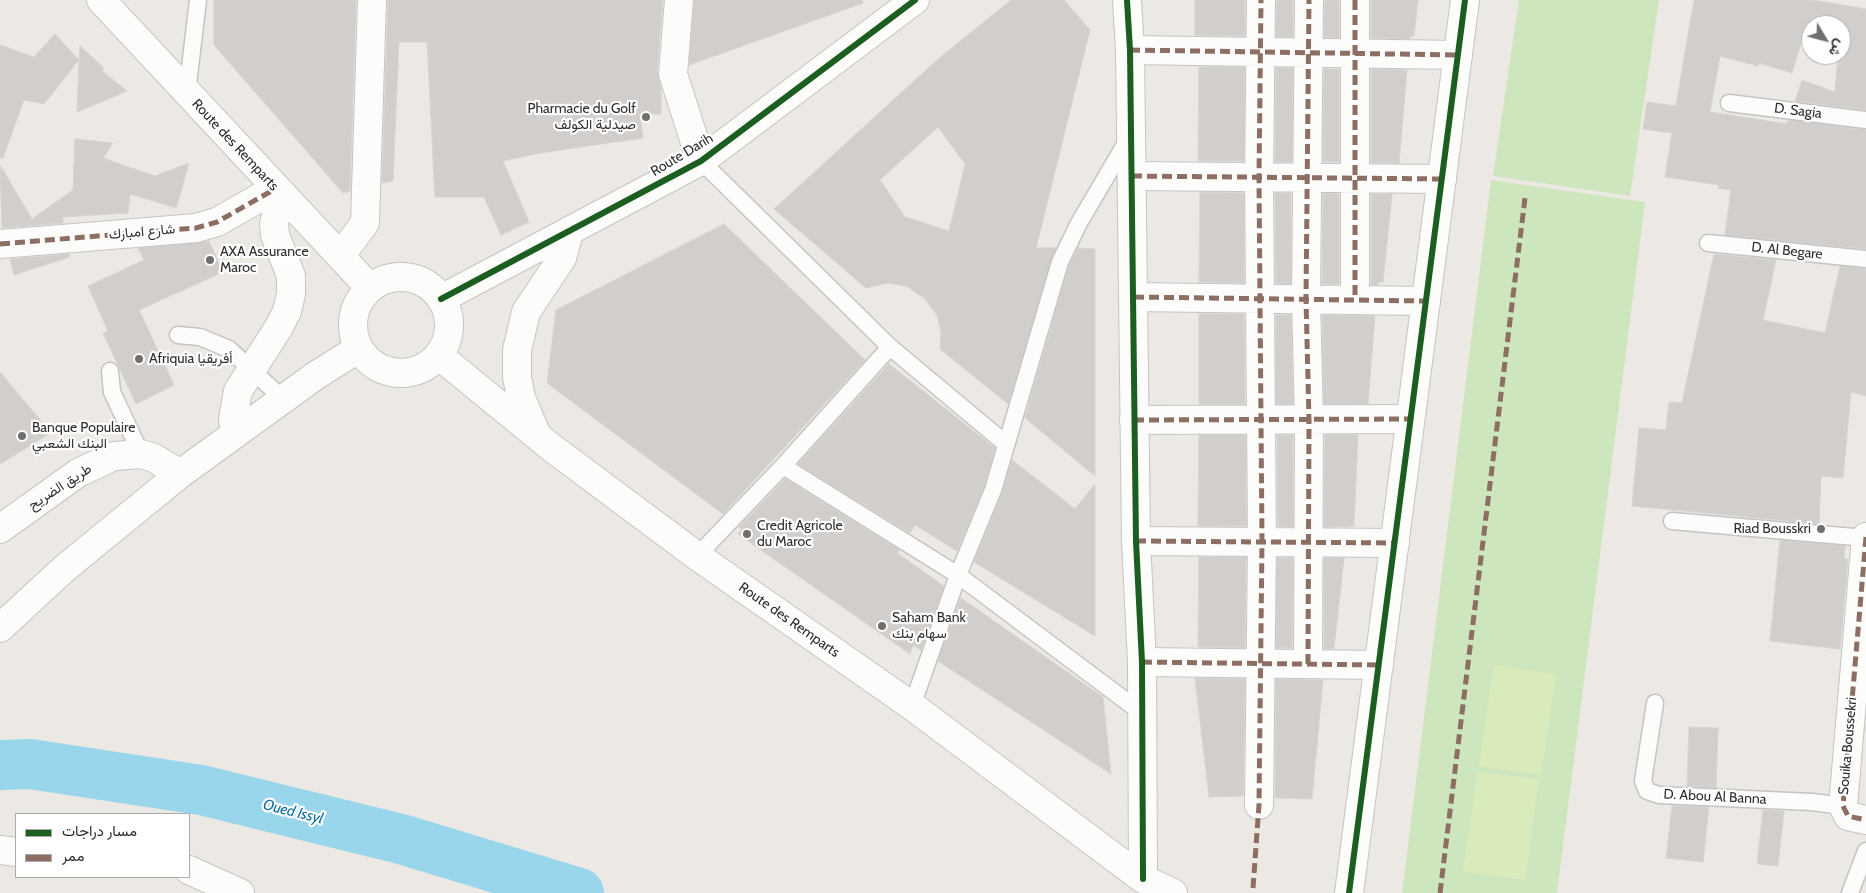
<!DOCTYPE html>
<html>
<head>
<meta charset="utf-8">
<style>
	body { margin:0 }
	#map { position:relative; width:1866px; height:893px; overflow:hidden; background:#ece8e4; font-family:Cabin,Vazirmatn,sans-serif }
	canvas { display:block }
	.legend { position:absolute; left:15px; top:813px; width:175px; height:65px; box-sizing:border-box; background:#fff; border:1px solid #ababab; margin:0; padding:6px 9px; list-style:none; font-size:15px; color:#2e2e2e }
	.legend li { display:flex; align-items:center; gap:10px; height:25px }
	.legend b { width:25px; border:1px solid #ababab }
	.north { position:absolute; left:1801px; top:15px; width:50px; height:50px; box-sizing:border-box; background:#fff; border:1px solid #ababab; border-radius:50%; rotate:127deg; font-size:14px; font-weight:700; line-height:20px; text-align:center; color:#2e2e2e }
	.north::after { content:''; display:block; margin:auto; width:18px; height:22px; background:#706f6e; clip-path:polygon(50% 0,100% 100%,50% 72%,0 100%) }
</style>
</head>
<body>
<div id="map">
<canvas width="1866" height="893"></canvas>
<ul class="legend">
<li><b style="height:6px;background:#1b5e20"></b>مسار دراجات</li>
<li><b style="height:6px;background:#8d6e63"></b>ممر</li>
</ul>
<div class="north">ش</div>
</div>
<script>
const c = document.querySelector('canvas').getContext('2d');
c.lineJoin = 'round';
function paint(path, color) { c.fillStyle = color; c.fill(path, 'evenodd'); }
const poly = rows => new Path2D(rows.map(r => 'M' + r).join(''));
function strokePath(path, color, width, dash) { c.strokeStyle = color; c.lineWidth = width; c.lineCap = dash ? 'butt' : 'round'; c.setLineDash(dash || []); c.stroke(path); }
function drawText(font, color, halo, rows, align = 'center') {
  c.font = font + ' Cabin,Vazirmatn,sans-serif'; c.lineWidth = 4.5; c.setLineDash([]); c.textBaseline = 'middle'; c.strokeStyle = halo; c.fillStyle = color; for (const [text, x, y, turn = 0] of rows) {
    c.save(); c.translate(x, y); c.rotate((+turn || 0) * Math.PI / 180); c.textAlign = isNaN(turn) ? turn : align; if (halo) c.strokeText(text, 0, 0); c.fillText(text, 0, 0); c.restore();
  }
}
const green = poly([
	[1519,0,1659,0,1630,196,1493,176],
	[1491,180,1645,202,1557,893,1402,893]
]);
const pitch = poly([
	[1494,665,1556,674,1541,775,1479,767],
	[1478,771,1539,779,1525,880,1463,872]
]);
const river = poly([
	[0,765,30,764,201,790,401,839,579,893]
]);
const building = poly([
	[214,0,356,0,350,191,343,193,214,45,214,0],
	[388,0,663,0,657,73,661,88,661,114,640,114,643,138,540,153,503,161,529,222,501,235,484,197,435,197,427,42,399,42,393,181,382,183,388,0],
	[694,0,862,0,863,3,689,65,694,0],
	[1011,0,1064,0,1090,30,1036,248,1056,248,1008,404,940,349,941,332,937,315,924,298,906,286,888,283,866,288,774,209,937,60,1011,0],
	[938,127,965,164,949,231,905,217,880,180,938,127],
	[1195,0,1245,0,1245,36,1195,35,1195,0],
	[1277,0,1293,0,1293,37,1276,37,1277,0],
	[1325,0,1339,0,1339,38,1324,37,1325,0],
	[1371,0,1418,0,1414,36,1411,36,1410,39,1371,38,1371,0],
	[1694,0,1813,0,1866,9,1866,110,1795,101,1802,80,1835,92,1838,55,1841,55,1841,25,1811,25,1811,41,1802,40,1792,73,1759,63,1758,66,1720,56,1710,112,1787,124,1788,120,1866,130,1866,249,1725,235,1731,190,1718,188,1719,185,1665,177,1672,133,1643,129,1647,102,1676,106,1694,0],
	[55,34,79,60,80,46,104,68,102,71,127,91,77,112,79,60,44,104,24,100,3,158,0,158,0,45,34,57,55,34],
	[1199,67,1245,67,1244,161,1198,161,1199,67],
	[1276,68,1293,68,1292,162,1275,162,1276,68],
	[1324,69,1339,69,1339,162,1323,162,1324,69],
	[1371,69,1407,70,1399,163,1371,163,1371,69],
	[75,139,113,143,103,158,155,176,189,163,176,208,130,194,128,213,62,217,64,223,2,228,0,165,32,219,73,190,75,139],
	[1200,192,1244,193,1244,283,1199,282,1200,192],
	[1275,193,1291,193,1291,284,1276,283,1275,193],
	[1323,193,1339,194,1339,284,1322,284,1323,193],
	[1371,194,1392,194,1383,282,1378,282,1378,285,1371,285,1371,194],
	[724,224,865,360,723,514,547,383,556,310,724,224],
	[209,241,223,272,139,310,174,385,136,404,103,333,108,331,88,286,144,260,138,248,209,241],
	[1078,248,1095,249,1095,476,1025,418,1069,266,1078,248],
	[69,254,70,257,14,275,10,259,69,254],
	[1714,254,1776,260,1763,320,1825,333,1840,266,1866,269,1866,396,1851,392,1843,478,1821,476,1819,524,1632,506,1639,428,1666,430,1669,402,1682,403,1714,254],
	[1199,314,1244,314,1245,404,1199,404,1199,314],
	[1276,315,1291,315,1293,404,1276,404,1276,315],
	[1322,315,1375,316,1368,404,1324,404,1322,315],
	[889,364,995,448,984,487,957,551,915,525,910,533,798,464,889,364],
	[0,372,51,433,0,464,0,372],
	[1199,435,1246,435,1246,526,1198,526,1199,435],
	[1277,435,1293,435,1293,527,1278,526,1277,435],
	[1325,435,1358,435,1354,526,1324,527,1325,435],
	[1012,460,1075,509,1095,484,1095,636,974,562,1002,494,1012,460],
	[785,479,899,550,897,553,944,586,921,650,913,645,910,654,738,534,742,529,739,527,785,479],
	[1780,540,1845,546,1844,559,1848,559,1840,649,1770,641,1780,540],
	[1199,557,1246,557,1245,648,1198,647,1199,557],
	[1277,558,1293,558,1292,648,1276,648,1277,558],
	[1324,558,1344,558,1334,649,1324,649,1324,558],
	[961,598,1103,697,1111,774,938,661,961,598],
	[1195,678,1245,679,1243,796,1209,797,1195,678],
	[1276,679,1323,680,1312,799,1275,798,1276,679],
	[1689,727,1718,728,1716,788,1687,786,1689,727],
	[1672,806,1709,807,1703,862,1666,858,1672,806],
	[1763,810,1784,811,1778,866,1757,864,1763,810]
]);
const lane = poly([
	[187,93,198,0],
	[1729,103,1866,120],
	[701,161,890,347,1006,444],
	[1708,243,1866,259],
	[178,335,200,337,229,349,283,399],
	[110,371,112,392,141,454],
	[783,466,958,575,1142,713],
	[1672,521,1866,538],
	[697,556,783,466,890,347],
	[1655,703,1643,781,1647,791,1659,795,1812,802,1843,806],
	[912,706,958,575,993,490,1060,262,1079,223,1129,138],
	[1850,893,1866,851]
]);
const street = poly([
	[679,0,673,74,701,161],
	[1355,0,1355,300],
	[1130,50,1458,55],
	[1132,176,1442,179],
	[0,244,196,228,217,222,275,189],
	[341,255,365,223,372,0],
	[1134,297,1426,301],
	[1134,420,1410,419],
	[1866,537,1843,806,1848,816,1866,820],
	[1136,541,1395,543],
	[1142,662,1379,665],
	[1308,664,1309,420,1306,299,1309,0],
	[1259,805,1262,542,1259,177,1261,0],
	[0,850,16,852],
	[189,870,240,893]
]);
const secondary = poly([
	[101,0,370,288],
	[1127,0,1130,50,1136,541,1142,662,1143,879],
	'353 325a48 48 0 1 1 96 0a48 48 0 1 1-96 0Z',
	[441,299,701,161,915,0],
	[438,355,552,448,697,556,912,706,1143,879,1173,893],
	[536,433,521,398,517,377,517,350,526,312,562,258,569,232],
	[235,434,233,419,238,391,279,327,287,311,291,294,291,276,275,235,274,224,278,205,283,197],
	[0,529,78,473,114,456,141,454,154,458,180,474],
	[0,628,65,568,180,474,315,376,358,349],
	[1349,893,1465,0]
]);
const quiet = poly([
	[1355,0,1355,300],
	[1130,50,1458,55],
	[1132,176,1442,179],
	[0,244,196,228,217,222,275,189],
	[1134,297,1426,301],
	[1134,420,1410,419],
	[1866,537,1843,806,1848,816,1866,820],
	[1136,541,1395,543],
	[1142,662,1379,665],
	[1308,664,1309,420,1306,299,1309,0],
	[1253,888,1259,805,1262,542,1259,177,1261,0],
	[1440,893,1525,198]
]);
const cycleway = poly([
	[1127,0,1130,50,1136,541,1142,662,1143,879],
	[441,299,701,161,915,0],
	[1349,893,1465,0]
]);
const markers = [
	[646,117,5,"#706f6e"],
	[210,260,5,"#706f6e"],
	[139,359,5,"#706f6e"],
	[22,436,5,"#706f6e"],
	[1821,529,5,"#706f6e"],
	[747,534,5,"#706f6e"],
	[882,626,5,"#706f6e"]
];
const poiNames = [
	["Pharmacie du Golf",636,109,"right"],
	["صيدلية الكولف",636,125,"right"],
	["AXA Assurance",220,252],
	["Maroc",220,268],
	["Afriquia أفريقيا",149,359],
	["Banque Populaire",32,428],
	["البنك الشعبي",32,444],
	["Credit Agricole",757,526],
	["du Maroc",757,542],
	["Riad Bousskri",1811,529,"right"],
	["Saham Bank",892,618],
	["سهام بنك",892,634]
];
const streetNames = [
	["D. Sagia",1798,111,7],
	["Route des Remparts",235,145,47],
	["Route Darih",682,155,-31],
	["شارع امبارك",142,232,-5],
	["D. Al Begare",1787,251,6],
	["طريق الضريح",60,487,-33],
	["Route des Remparts",789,620,35],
	["Souika Boussekri",1848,746,-85],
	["D. Abou Al Banna",1715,797,3]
];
const waterNames = [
	["Oued Issyl",293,812,14]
];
paint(green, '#cee6be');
paint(pitch, '#d9eabb');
strokePath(river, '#99d6ec', 50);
paint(building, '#d1cecb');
strokePath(building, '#d7d4d0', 1);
strokePath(lane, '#c5c4c5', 19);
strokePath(street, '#c5c4c5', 30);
strokePath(secondary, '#c5c4c5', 30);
strokePath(lane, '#fcfcfb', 16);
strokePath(street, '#fcfcfb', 28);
strokePath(secondary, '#fcfcfb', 28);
strokePath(quiet, '#8d6e63', 5, [10, 5]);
strokePath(cycleway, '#1b5e20', 6);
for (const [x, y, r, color] of markers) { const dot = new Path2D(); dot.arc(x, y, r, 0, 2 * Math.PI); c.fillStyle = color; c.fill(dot); strokePath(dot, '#fff', 2); }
drawText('14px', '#2e2e2e', '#fff', poiNames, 'left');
drawText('14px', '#2e2e2e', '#fff', streetNames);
drawText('italic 15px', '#0d6fa3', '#fff', waterNames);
</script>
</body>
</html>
